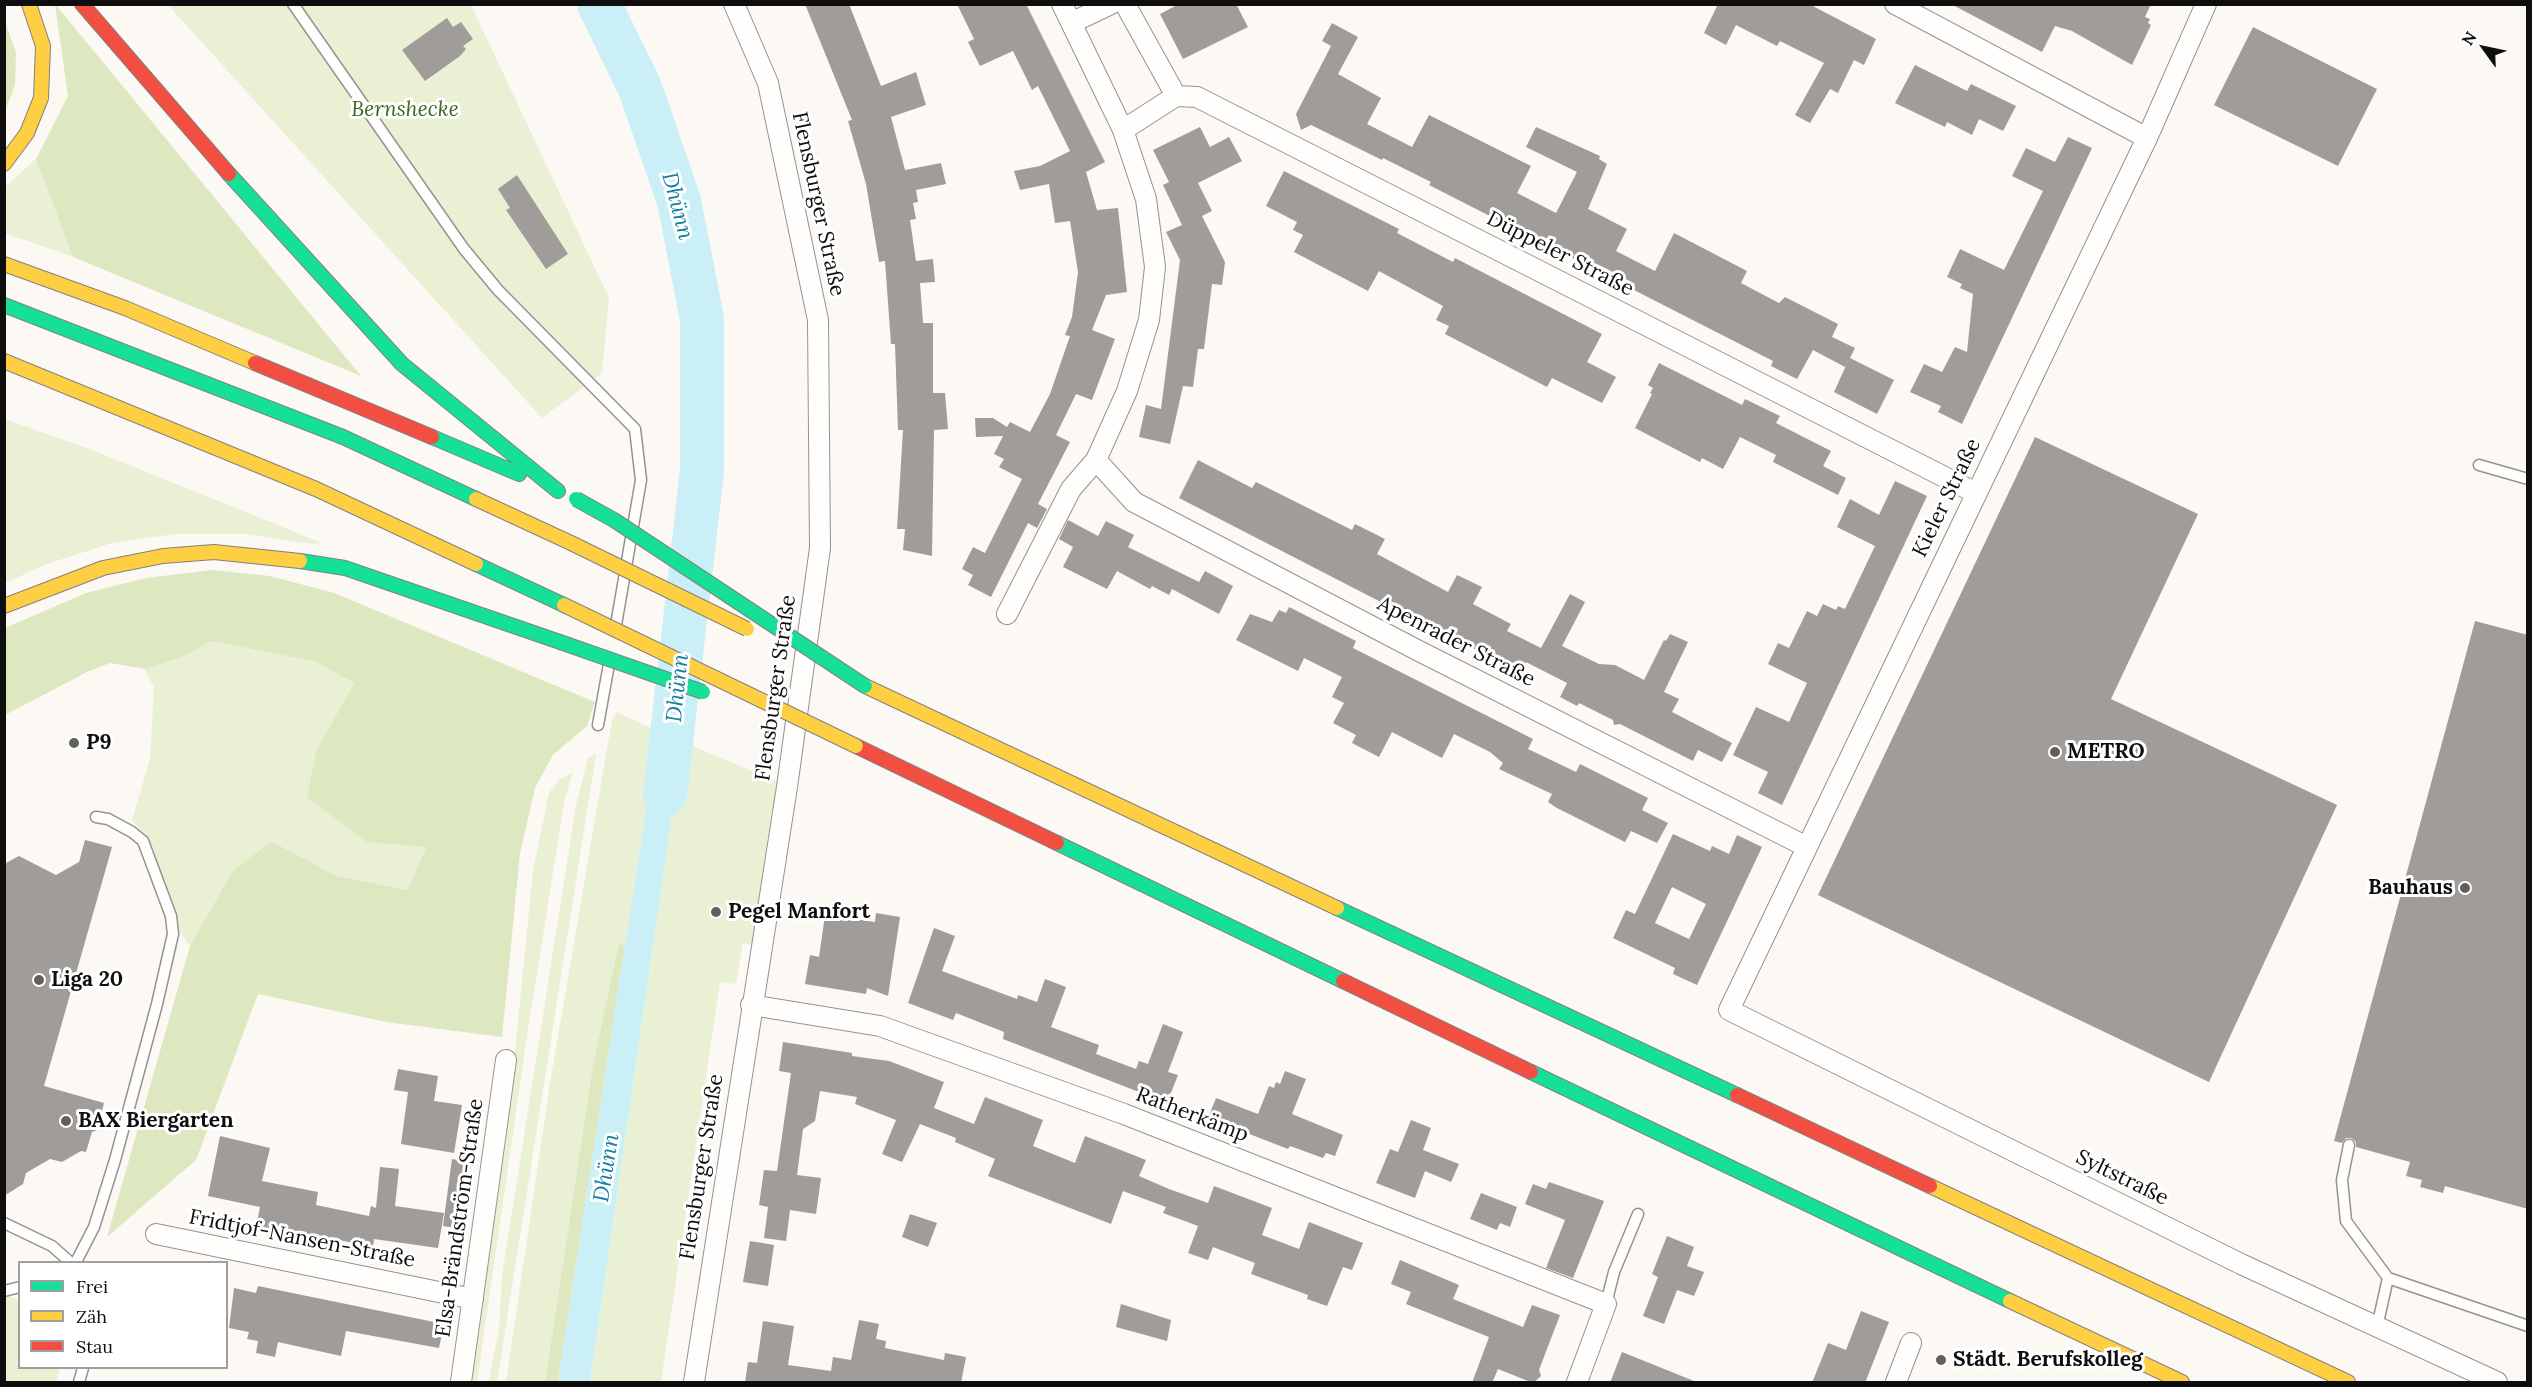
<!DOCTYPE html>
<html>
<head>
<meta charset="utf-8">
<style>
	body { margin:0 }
	#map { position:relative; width:2532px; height:1387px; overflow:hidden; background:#fcf8f4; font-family:Lora,serif }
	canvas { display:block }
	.frame { position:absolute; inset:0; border:6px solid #0e0e0e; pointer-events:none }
	.legend { position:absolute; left:18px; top:1261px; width:210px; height:108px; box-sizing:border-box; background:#fff; border:2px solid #9f9f9f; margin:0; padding:8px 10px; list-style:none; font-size:18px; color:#0e0e0e }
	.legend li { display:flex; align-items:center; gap:12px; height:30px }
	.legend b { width:30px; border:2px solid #9f9f9f }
	.north { position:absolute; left:2454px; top:18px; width:60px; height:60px; -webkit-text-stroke:4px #fff; paint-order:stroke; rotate:303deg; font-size:16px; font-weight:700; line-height:24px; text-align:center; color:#0e0e0e }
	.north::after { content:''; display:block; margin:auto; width:21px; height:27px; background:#0e0e0e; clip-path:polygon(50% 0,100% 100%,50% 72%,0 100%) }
</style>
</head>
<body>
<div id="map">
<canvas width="2532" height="1387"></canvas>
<div class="frame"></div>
<ul class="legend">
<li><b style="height:8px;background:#16e098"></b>Frei</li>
<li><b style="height:8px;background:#ffcf43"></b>Zäh</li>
<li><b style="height:8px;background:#f24e42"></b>Stau</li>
</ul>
<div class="north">N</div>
</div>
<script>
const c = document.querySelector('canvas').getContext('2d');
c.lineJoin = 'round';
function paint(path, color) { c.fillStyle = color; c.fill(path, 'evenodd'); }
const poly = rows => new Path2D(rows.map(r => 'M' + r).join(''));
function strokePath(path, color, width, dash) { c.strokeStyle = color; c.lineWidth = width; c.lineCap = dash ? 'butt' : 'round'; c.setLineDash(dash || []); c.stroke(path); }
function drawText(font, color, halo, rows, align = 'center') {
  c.font = font + ' Lora,serif'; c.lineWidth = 6; c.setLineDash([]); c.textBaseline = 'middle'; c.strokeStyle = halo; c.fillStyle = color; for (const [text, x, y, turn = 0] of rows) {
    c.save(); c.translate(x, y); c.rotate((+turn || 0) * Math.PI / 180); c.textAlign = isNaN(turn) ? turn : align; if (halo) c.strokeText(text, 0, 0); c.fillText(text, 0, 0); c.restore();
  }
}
const green = poly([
	[168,5,471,5,609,298,602,373,542,418],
	[36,159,73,257,5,233,5,187],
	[5,419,95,451,322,543,312,544,246,534,175,534,112,543,47,564,5,583],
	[212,641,316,662,354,683,317,749,367,842,426,846,409,890,337,876,271,841,232,872,190,946,177,928,147,836,132,820,150,759,154,688,145,669,182,657],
	[616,712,658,731,625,946,619,945,593,1064,545,1382,506,1382,550,1083,612,720],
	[686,743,778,782,771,815,752,945,743,943,736,984,720,982,661,1382,590,1382,673,807],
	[596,754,497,1382,489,1382,499,1328,502,1276,576,805,588,758],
	[573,772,565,798,528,1029,477,1382,470,1382,510,1101,533,871,549,793,559,780],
	[8,1295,19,1301,20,1368,60,1368,56,1382,5,1382,4,1296]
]);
const forest = poly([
	[55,5,56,5,361,376,73,257,36,159,68,96],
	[5,21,16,53,15,85,5,112],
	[212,570,270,576,334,593,595,702,587,726,553,755,535,788,520,853,502,1037,386,1022,258,994,196,1160,107,1237,190,946,232,872,271,841,337,876,408,890,426,847,367,842,307,797,317,749,354,683,316,662,212,641,182,657,145,669,110,663,89,671,5,715,5,628,86,593,146,578],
	[619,944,625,946,558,1382,545,1382,593,1064]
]);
const water = poly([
	[658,731,686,743,673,807,590,1382,558,1382]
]);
const river = poly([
	[599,4,640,88,679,201,702,319,702,471,665,795]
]);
const building = poly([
	[805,4,849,4,881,86,916,72,926,105,891,117,905,170,941,163,946,184,916,190,918,202,913,203,916,219,910,220,916,261,933,259,935,282,920,283,923,323,933,323,933,393,945,393,948,429,934,430,932,556,903,550,905,529,897,529,903,430,898,430,895,344,891,344,885,261,879,262,866,184,848,121,852,120],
	[957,4,1026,4,1105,162,1086,172,1097,210,1118,208,1127,292,1106,295,1092,330,1115,339,1092,400,1076,394,1056,435,1070,442,1038,504,1047,509,1037,528,1028,523,991,597,968,585,973,575,962,569,973,547,985,553,1022,479,999,467,1004,459,994,454,1003,436,976,437,975,418,993,418,1007,427,1010,422,1030,432,1050,394,1070,336,1065,335,1072,317,1078,272,1070,221,1055,223,1049,184,1020,190,1014,171,1040,166,1070,151,1038,86,1032,90,1013,51,980,66,968,42,974,39],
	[1179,4,1236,4,1248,27,1183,59,1160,14],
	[1718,4,1809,4,1876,39,1864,65,1854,60,1838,93,1830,89,1810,123,1795,115,1824,63,1780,41,1777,46,1736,25,1726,45,1704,33],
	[1951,4,2151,4,2145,17,2150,19,2148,23,2151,25,2132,65,2072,31,2055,26,2042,52],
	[447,18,453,27,461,22,473,39,463,46,466,49,460,56,425,81,402,50],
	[1332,23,1358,37,1338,74,1381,98,1367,124,1412,147,1429,115,1531,166,1517,193,1556,213,1577,172,1526,147,1536,127,1600,156,1599,159,1607,164,1588,209,1627,229,1616,251,1655,271,1674,233,1747,271,1741,283,1779,303,1785,297,1838,324,1832,337,1855,348,1850,358,1894,380,1877,414,1834,392,1848,361,1845,367,1813,350,1797,379,1771,366,1773,361,1632,289,1635,284,1607,269,1578,255,1576,260,1429,185,1431,182,1383,158,1382,160,1311,125,1301,130,1296,114,1331,46,1322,41],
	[2253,27,2377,89,2338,166,2214,105],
	[1915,65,1967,91,1971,84,2016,106,2003,131,1979,119,1972,135,1947,122,1945,127,1895,103],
	[1200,127,1210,147,1229,137,1242,161,1198,183,1212,211,1202,216,1225,262,1222,285,1212,284,1204,349,1198,349,1193,387,1183,386,1170,444,1139,437,1146,405,1161,409,1180,260,1166,232,1182,225,1163,185,1169,182,1153,150],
	[2068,137,2092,148,1962,424,1938,412,1941,406,1910,392,1924,364,1942,372,1955,347,1967,352,1973,294,1960,288,1962,284,1947,277,1960,249,2004,270,2043,191,2012,176,2026,148,2055,162],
	[1284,171,1399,229,1397,233,1453,262,1455,258,1602,334,1587,362,1616,377,1602,403,1552,378,1547,387,1445,334,1449,326,1436,320,1443,306,1379,271,1368,291,1294,252,1303,235,1293,230,1297,222,1266,206],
	[517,175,568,254,546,269,506,210,510,208,498,189],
	[1659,363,1742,405,1745,399,1780,416,1776,423,1831,451,1823,466,1846,478,1838,495,1773,462,1776,455,1740,437,1723,469,1702,458,1700,462,1635,428,1652,394,1650,393,1653,388,1648,385],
	[2035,437,2198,514,2111,699,2337,805,2209,1082,1818,895],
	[1198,460,1252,488,1256,482,1352,530,1355,524,1385,539,1377,554,1448,592,1457,575,1482,587,1473,604,1511,624,1507,631,1541,648,1570,594,1585,602,1562,646,1599,664,1615,665,1644,680,1664,640,1666,641,1670,634,1688,642,1664,692,1679,699,1672,712,1732,743,1722,762,1698,750,1693,761,1620,724,1614,725,1613,720,1579,703,1577,706,1560,697,1567,683,1526,662,1521,673,1428,625,1426,628,1405,618,1406,615,1179,498],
	[1895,481,1927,496,1782,805,1758,793,1768,772,1733,755,1756,707,1789,722,1807,683,1768,664,1778,643,1789,648,1807,611,1817,616,1823,604,1836,610,1838,606,1845,609,1875,546,1837,527,1850,499,1879,515],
	[1068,520,1098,536,1106,521,1134,535,1128,547,1199,582,1205,571,1233,586,1219,614,1172,589,1169,595,1152,586,1150,589,1117,571,1107,589,1063,567,1073,547,1059,539],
	[1289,607,1356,641,1353,648,1533,739,1528,749,1576,772,1580,764,1648,798,1642,810,1668,823,1657,843,1631,831,1625,842,1557,808,1548,802,1552,794,1499,769,1503,763,1490,752,1454,734,1442,758,1392,732,1379,757,1352,743,1356,735,1333,723,1344,703,1332,697,1342,677,1304,658,1298,671,1236,640,1250,614,1272,622,1279,610,1286,613],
	[2475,621,2528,635,2528,1209,2445,1186,2443,1193,2420,1187,2422,1180,2406,1176,2410,1162,2356,1147,2356,1142,2351,1138,2346,1138,2342,1143,2334,1141],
	[1673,834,1710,851,1712,846,1729,854,1737,835,1762,847,1697,985,1673,974,1675,968,1613,938,1626,910,1635,914],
	[1672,887,1706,904,1689,939,1655,923],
	[85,840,112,847,44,1086,104,1103,97,1130,92,1132,86,1152,81,1151,62,1162,50,1159,26,1173,23,1184,4,1196,4,864,19,856,56,875,79,862],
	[876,913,900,917,888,996,867,988,866,994,805,984,810,955,819,957,825,915,875,922],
	[934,928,955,936,942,971,1017,999,1018,995,1037,1002,1045,979,1066,987,1051,1027,1099,1045,1096,1054,1136,1069,1139,1061,1148,1064,1163,1024,1183,1032,1168,1072,1178,1075,1167,1103,1003,1039,1004,1032,956,1013,953,1020,908,1003],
	[783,1042,852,1053,852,1056,889,1061,944,1082,934,1108,974,1124,985,1097,1043,1120,1033,1146,1075,1163,1085,1136,1146,1160,1139,1176,1169,1189,1208,1203,1214,1186,1272,1208,1262,1235,1299,1249,1309,1222,1363,1243,1352,1270,1343,1267,1327,1306,1307,1299,1308,1295,1251,1274,1255,1263,1213,1247,1208,1260,1188,1253,1198,1226,1163,1213,1166,1207,1123,1191,1111,1224,988,1176,995,1159,955,1142,956,1138,920,1124,902,1162,882,1154,896,1120,855,1104,857,1097,820,1091,815,1121,803,1129,797,1175,821,1178,816,1214,790,1210,786,1241,764,1238,768,1207,759,1205,764,1170,777,1171,791,1073,779,1071],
	[398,1069,438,1076,434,1101,462,1105,454,1153,401,1144,408,1092,394,1090],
	[1285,1071,1306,1079,1292,1114,1343,1135,1335,1156,1326,1153,1323,1158,1290,1146,1288,1149,1208,1118,1216,1098,1258,1114,1269,1086,1274,1088,1276,1082,1280,1084],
	[1411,1120,1431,1128,1423,1150,1459,1164,1451,1182,1425,1171,1415,1198,1376,1183,1390,1149,1398,1152],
	[220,1136,270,1148,262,1181,318,1192,316,1205,369,1216,371,1206,376,1208,380,1167,399,1169,395,1206,444,1213,438,1248,374,1239,373,1247,339,1240,339,1244,256,1227,260,1207,208,1196],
	[452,1159,471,1162,462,1229,443,1226],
	[1549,1182,1604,1201,1573,1278,1546,1268,1565,1220,1525,1204,1533,1184,1546,1189],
	[1481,1193,1517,1207,1510,1227,1500,1223,1497,1230,1470,1219],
	[910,1214,937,1223,928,1247,902,1237],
	[1667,1236,1694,1247,1687,1266,1704,1272,1694,1296,1677,1290,1664,1324,1643,1316,1658,1277,1652,1274],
	[750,1241,774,1245,768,1286,743,1282],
	[1400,1260,1459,1285,1453,1299,1523,1327,1532,1305,1560,1315,1539,1370,1541,1376,1533,1383,1498,1369,1492,1383,1472,1383,1489,1337,1406,1304,1411,1292,1391,1284],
	[258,1286,444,1324,439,1348,346,1331,341,1356,278,1342,275,1357,256,1353,258,1341,247,1339,249,1332,229,1328,234,1288,256,1293],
	[1121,1304,1171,1320,1167,1341,1116,1327],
	[1861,1311,1889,1322,1865,1383,1812,1383,1828,1343,1846,1350],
	[859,1320,879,1324,876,1339,886,1341,885,1348,944,1360,945,1353,966,1357,961,1383,745,1383,748,1362,757,1363,763,1321,794,1326,788,1365,831,1371,833,1357,851,1360],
	[1622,1352,1694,1381,1694,1383,1610,1383]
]);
const lane = poly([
	[293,4,464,249,498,290,635,429,641,480,616,625],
	[2479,465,2528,479],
	[598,725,609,664],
	[2349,1145,2342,1180,2346,1221,2388,1278],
	[4,1223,52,1246,70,1262],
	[76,1262,94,1227,115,1160,157,1004,173,934,171,916,143,841,132,832,108,819,96,817],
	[4,1291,20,1287],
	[1606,1304,1614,1272,1638,1214],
	[2377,1327,2388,1278,2528,1326],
	[79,1382,83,1368]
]);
const street = poly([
	[1125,4,1176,96],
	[1895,4,2147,138],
	[2206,4,2147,138,1729,1010,2241,1264,2497,1382],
	[1071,23,1111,4],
	[1123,130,1176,96,1197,97,1976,493],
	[1096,460,1134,502,1417,650,1807,847],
	[1007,614,1071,489,1096,460,1127,391,1149,320,1155,267,1146,199,1123,130,1062,4],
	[751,1005,880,1026,1124,1114,1606,1304,1577,1382],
	[156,1234,473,1299],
	[461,1382,506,1060],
	[694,1382,787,787,820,548,818,320,768,83,734,4],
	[1896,1382,1911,1343]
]);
const fast = poly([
	[229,174,402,364,558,491],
	[4,305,343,437,476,499],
	[432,437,519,474],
	[300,561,345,568,560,642],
	[476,564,564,605],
	[1057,843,1343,981],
	[1337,908,1737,1095],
	[1531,1072,2010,1301]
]);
const slow = poly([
	[4,164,27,133,41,98,43,46,29,4],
	[4,264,125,308,255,363],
	[4,361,316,489,476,564],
	[476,499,571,543],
	[4,606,103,568,163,556,214,552,300,561],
	[865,686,1337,908],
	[1930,1186,2348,1382],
	[2010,1301,2182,1382]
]);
const jam = poly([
	[82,4,229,174],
	[255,363,432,437],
	[856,746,1057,843],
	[1343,981,1531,1072],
	[1737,1095,1930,1186]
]);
const fastBridge = poly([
	[576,499,614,520,865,686],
	[560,642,703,692]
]);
const slowBridge = poly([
	[571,543,747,629],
	[564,605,856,746]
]);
const markers = [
	[74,743,6,"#61605e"],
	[2055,752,6,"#61605e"],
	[2465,888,6,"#61605e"],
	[716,912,6,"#61605e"],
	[39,980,6,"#61605e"],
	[66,1121,6,"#61605e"],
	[1941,1360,6,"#61605e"]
];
const parkNames = [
	["Bernshecke",405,110]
];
const streetNames = [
	["Flensburger Straße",818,204,78],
	["Düppeler Straße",1560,254,27],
	["Kieler Straße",1947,498,-64],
	["Apenrader Straße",1456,642,27],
	["Flensburger Straße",776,688,-82],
	["Ratherkämp",1192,1115,21],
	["Flensburger Straße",702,1167,-81],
	["Syltstraße",2122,1178,26],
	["Elsa-Brändström-Straße",460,1218,-82],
	["Fridtjof-Nansen-Straße",302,1239,11]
];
const poiNames = [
	["P9",86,743],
	["METRO",2067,752],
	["Bauhaus",2453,888,"right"],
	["Pegel Manfort",728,912],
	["Liga 20",51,980],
	["BAX Biergarten",78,1121],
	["Städt. Berufskolleg",1953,1360]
];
const waterNames = [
	["Dhünn",677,206,75],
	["Dhünn",678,688,-84],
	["Dhünn",607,1168,-81]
];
paint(green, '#eaf0d4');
paint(forest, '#dde8c1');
paint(water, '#caeff6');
strokePath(river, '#caeff6', 44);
paint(building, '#9f9c99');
strokePath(lane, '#959392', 13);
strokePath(street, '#959392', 22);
strokePath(fast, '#82817f', 16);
strokePath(slow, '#82817f', 16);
strokePath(jam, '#82817f', 16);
strokePath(lane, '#fffefd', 10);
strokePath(street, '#fffefd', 20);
strokePath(fast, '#16e098', 14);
strokePath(slow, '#ffcf43', 14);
strokePath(jam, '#f24e42', 14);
strokePath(fastBridge, '#82817f', 16, []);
strokePath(slowBridge, '#82817f', 16, []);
strokePath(fastBridge, '#16e098', 14);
strokePath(slowBridge, '#ffcf43', 14);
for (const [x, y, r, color] of markers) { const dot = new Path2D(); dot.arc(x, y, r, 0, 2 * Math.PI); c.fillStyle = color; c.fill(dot); strokePath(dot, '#fff', 2); }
drawText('italic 21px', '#3b681d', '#fff', parkNames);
drawText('21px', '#0e0e0e', '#fff', streetNames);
drawText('bold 21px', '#0e0e0e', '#fff', poiNames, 'left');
drawText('italic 22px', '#1580a2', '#fff', waterNames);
</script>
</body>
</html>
